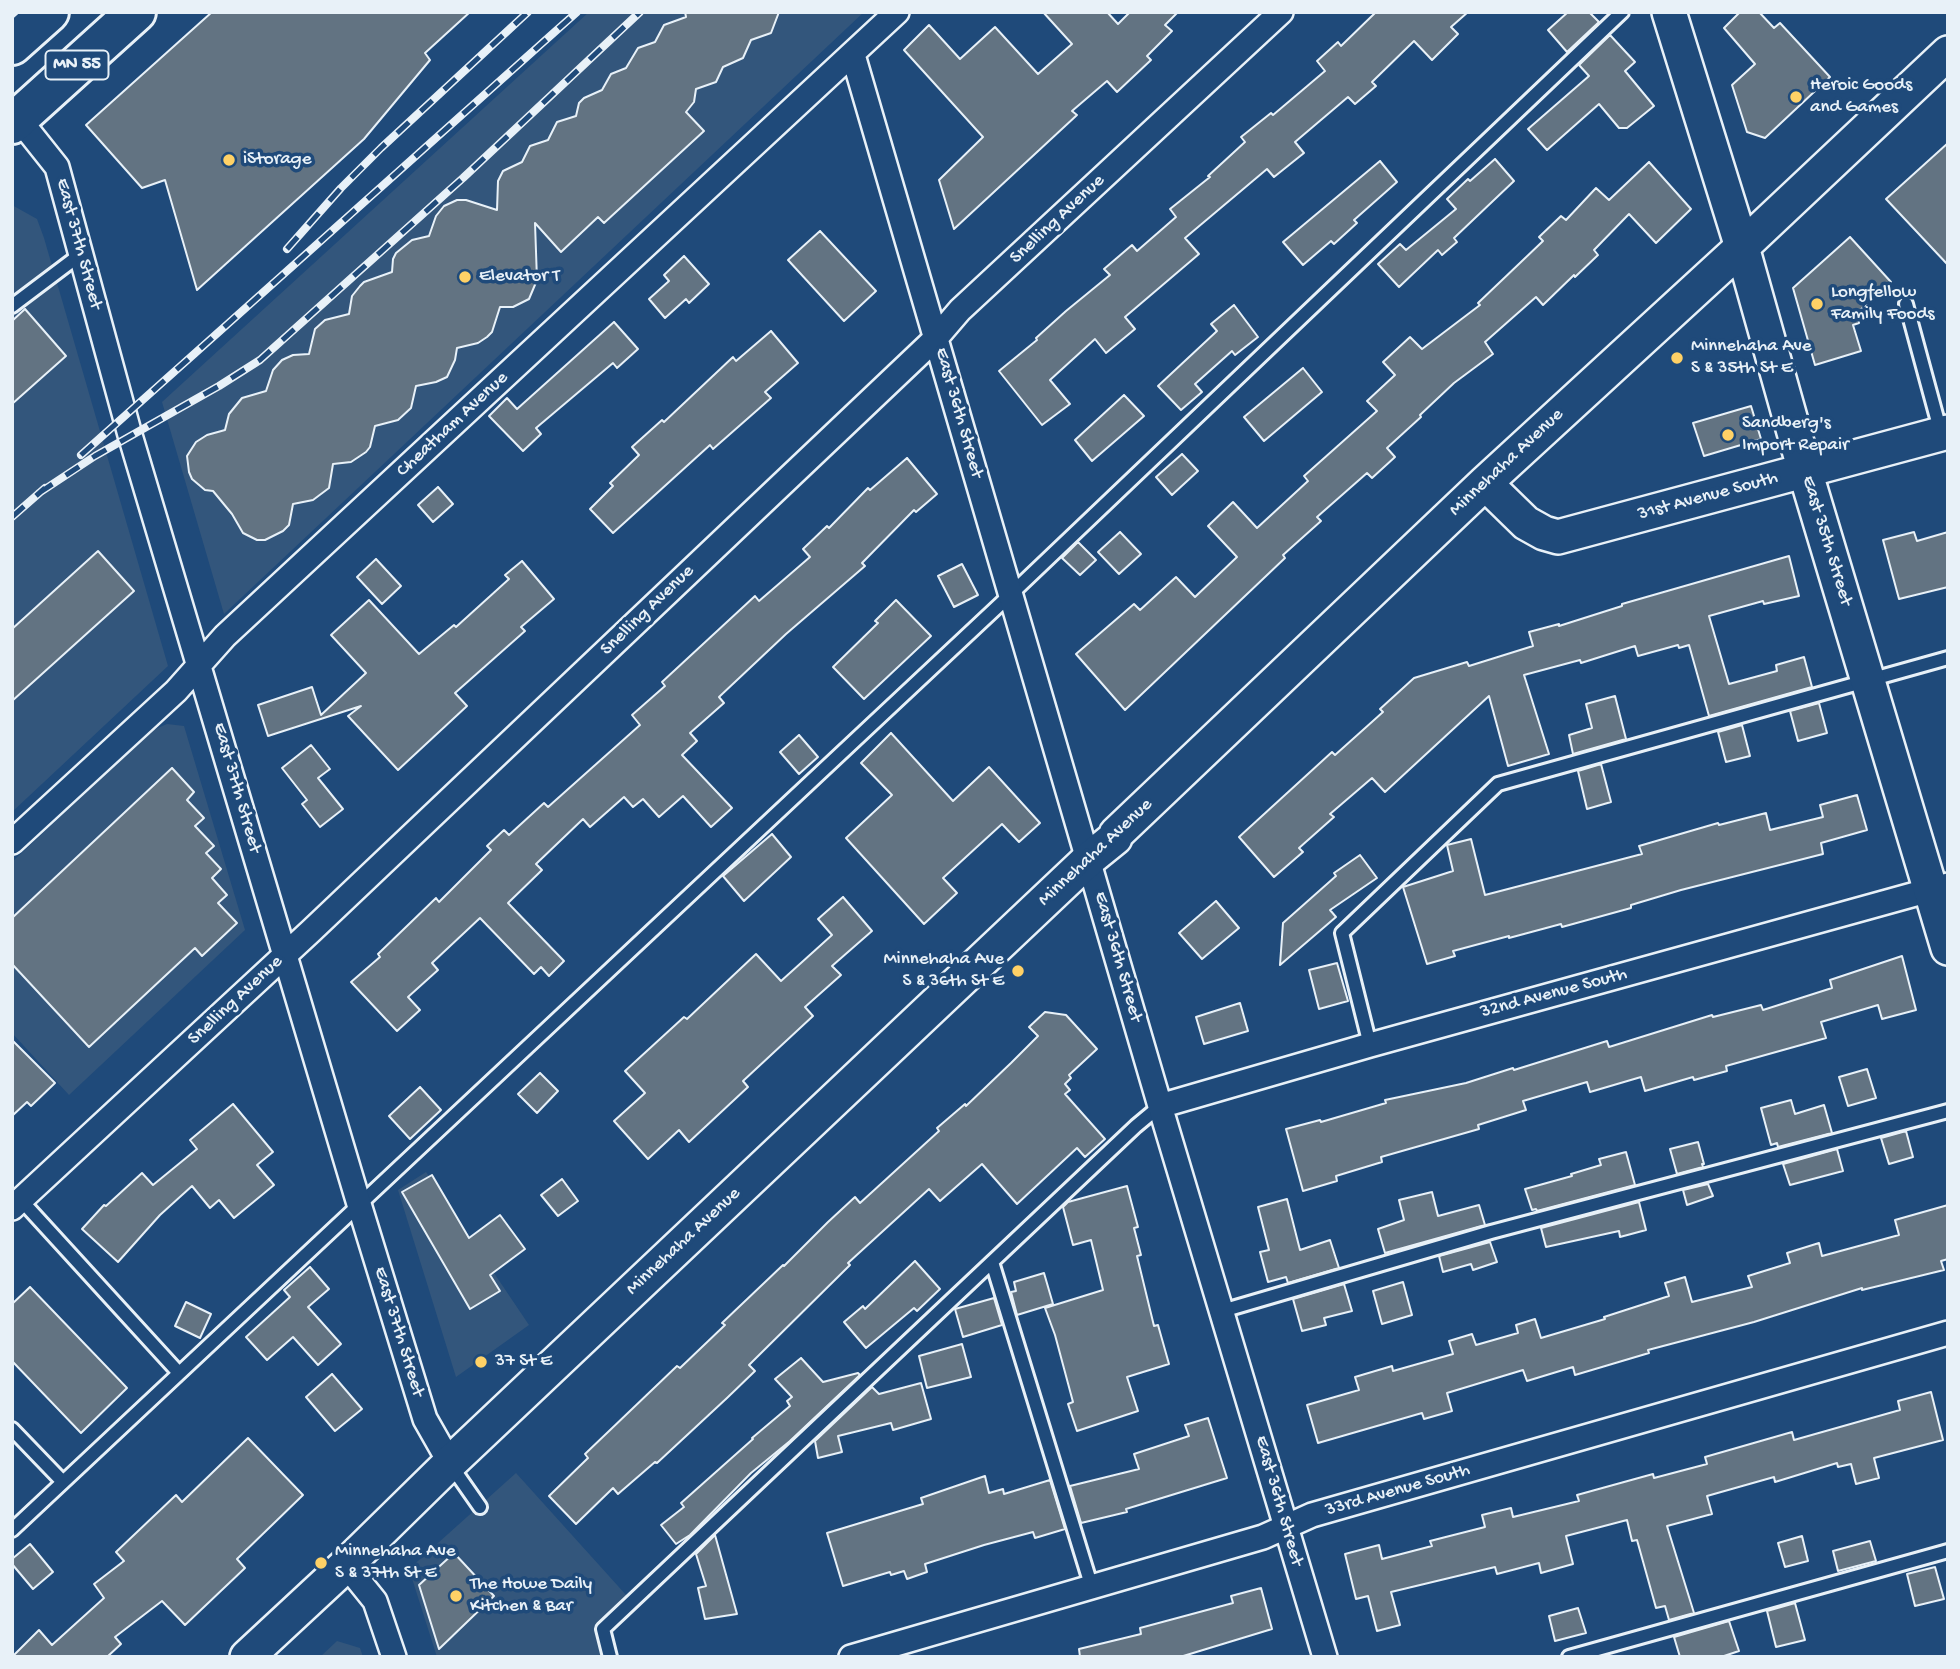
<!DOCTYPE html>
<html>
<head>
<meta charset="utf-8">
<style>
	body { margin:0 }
	#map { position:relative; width:1960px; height:1669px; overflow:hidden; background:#1f4a7a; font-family:"Gochi Hand",sans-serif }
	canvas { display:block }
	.frame { position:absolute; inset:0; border:14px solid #e8f1f8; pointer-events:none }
</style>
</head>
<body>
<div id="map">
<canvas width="1960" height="1669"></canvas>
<div class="frame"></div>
</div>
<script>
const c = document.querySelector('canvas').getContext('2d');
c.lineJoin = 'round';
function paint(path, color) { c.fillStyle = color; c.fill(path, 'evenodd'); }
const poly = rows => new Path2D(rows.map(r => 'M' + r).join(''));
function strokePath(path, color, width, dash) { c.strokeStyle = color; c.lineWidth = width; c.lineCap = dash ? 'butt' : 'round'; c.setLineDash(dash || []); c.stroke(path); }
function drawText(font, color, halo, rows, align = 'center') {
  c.font = font + ' "Gochi Hand",sans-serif'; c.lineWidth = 7; c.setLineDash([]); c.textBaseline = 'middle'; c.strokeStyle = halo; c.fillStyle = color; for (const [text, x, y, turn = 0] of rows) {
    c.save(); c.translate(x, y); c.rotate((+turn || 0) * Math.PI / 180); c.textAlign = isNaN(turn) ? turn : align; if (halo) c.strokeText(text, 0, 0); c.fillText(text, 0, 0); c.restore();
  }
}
const built = poly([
	[589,12,864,12,224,614,162,402],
	[12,205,37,219,44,238,168,666,12,812],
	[167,724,184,726,245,930,69,1095,12,1033,12,862,153,730],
	[426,1172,529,1325,456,1377,398,1190],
	[516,1473,627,1596,598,1626,606,1657,437,1657,409,1569],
	[337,1641,360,1648,363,1657,320,1657]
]);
const building = poly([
	[212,12,470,12,425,53,430,60,364,139,197,290,165,180,142,188,86,125,212,12],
	[685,12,779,12,771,33,751,40,743,58,723,67,716,82,696,89,694,102,686,112,704,131,604,223,598,217,561,252,535,223,537,280,529,299,513,307,500,307,492,332,487,337,478,343,457,348,455,360,447,377,436,382,416,386,411,408,398,420,375,426,370,447,366,452,351,462,333,464,329,488,313,500,293,504,289,525,283,531,265,540,257,540,243,533,232,514,213,491,205,490,192,479,189,472,187,456,196,442,207,435,225,430,229,414,242,398,266,391,273,370,282,360,293,355,309,354,315,329,325,320,349,314,352,296,360,286,364,282,392,272,393,259,396,253,412,240,429,236,436,216,444,206,457,200,466,200,497,210,498,181,503,171,522,162,530,146,548,140,557,122,576,116,579,103,584,98,602,90,611,74,626,68,638,48,655,42,664,25,686,17,685,12],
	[1043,12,1107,12,1118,24,1130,12,1178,12,1165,25,1172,31,1147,56,1151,60,1117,92,1107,81,1072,111,1077,115,954,229,939,180,983,137,904,50,929,25,960,59,995,27,1038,74,1072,44,1043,12],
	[1376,12,1468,12,1451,27,1458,34,1432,60,1414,41,1372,82,1376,86,1355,104,1348,97,1295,142,1304,153,1274,177,1267,169,1185,238,1199,254,1125,317,1135,329,1106,353,1095,339,1050,380,1070,404,1042,425,999,371,1037,340,1036,338,1066,311,1110,275,1104,269,1132,245,1137,251,1176,217,1170,209,1210,177,1208,176,1245,142,1241,137,1271,113,1273,115,1325,71,1317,61,1338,42,1341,46,1376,12],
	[1568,12,1589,12,1599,22,1567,52,1548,30,1568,12],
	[1740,12,1759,12,1774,28,1780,23,1830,77,1765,138,1747,132,1732,85,1755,64,1724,28,1740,12],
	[1610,35,1635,62,1625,71,1654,106,1627,128,1619,128,1599,104,1547,150,1528,129,1589,76,1579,65,1610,35],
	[1948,143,1948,265,1886,199,1948,143],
	[1495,159,1514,181,1454,238,1457,242,1442,255,1438,250,1399,287,1378,264,1400,244,1406,250,1456,209,1447,199,1468,179,1470,181,1495,159],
	[1380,161,1397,182,1354,220,1357,223,1334,244,1331,241,1303,265,1283,242,1380,161],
	[1649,162,1691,209,1656,243,1629,214,1594,250,1598,255,1575,277,1574,275,1543,305,1536,297,1485,342,1493,354,1454,383,1420,415,1421,417,1387,448,1395,457,1372,478,1367,473,1317,517,1321,521,1283,555,1285,558,1125,710,1076,654,1134,604,1140,610,1176,577,1195,597,1237,557,1208,526,1233,502,1257,528,1308,481,1304,476,1377,411,1367,401,1395,375,1383,362,1410,337,1422,349,1480,305,1478,303,1543,241,1539,237,1561,216,1566,220,1596,188,1609,200,1649,162],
	[820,231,876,291,844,321,788,260,820,231],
	[1850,237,1891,282,1857,313,1859,323,1853,325,1861,351,1815,365,1793,288,1850,237],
	[684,256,709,284,689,303,686,299,665,318,649,299,669,281,664,275,684,256],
	[1234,305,1258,337,1235,355,1232,351,1195,384,1202,392,1181,410,1158,386,1217,331,1211,324,1234,305],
	[25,309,66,356,12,404,12,321,25,309],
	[614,322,638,349,617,368,613,363,536,428,541,434,523,451,489,416,507,398,517,409,614,322],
	[771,331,798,363,765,392,771,398,713,449,710,445,613,533,590,509,613,486,610,483,639,455,632,447,662,420,664,422,733,357,736,361,771,331],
	[1303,368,1322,392,1264,441,1244,417,1303,368],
	[1124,395,1144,416,1092,461,1075,440,1124,395],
	[1751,406,1761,439,1704,456,1693,423,1751,406],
	[1182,454,1198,471,1172,495,1156,477,1182,454],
	[907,458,937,494,916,512,914,510,862,563,865,566,786,634,719,697,724,703,690,733,697,741,682,755,732,808,711,827,683,796,659,817,643,799,633,807,624,797,590,827,583,819,536,864,542,870,508,903,564,961,549,976,541,967,534,974,480,918,432,963,438,970,408,997,420,1010,397,1031,351,982,380,957,378,954,436,898,439,902,491,850,487,846,504,830,509,835,544,803,548,807,640,725,632,715,665,686,662,682,755,596,759,601,810,557,803,549,827,526,829,528,868,488,870,490,907,458],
	[438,487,453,504,433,522,418,505,438,487],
	[1120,532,1141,554,1119,574,1098,552,1120,532],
	[1914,532,1917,541,1948,532,1948,587,1899,599,1883,540,1914,532],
	[1078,542,1096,560,1080,575,1062,558,1078,542],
	[98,551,134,591,12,701,12,629,98,551],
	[1789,556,1799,596,1764,604,1763,601,1709,616,1729,684,1777,671,1776,665,1804,657,1812,687,1709,716,1689,645,1679,648,1678,645,1638,656,1635,646,1581,663,1580,660,1524,675,1549,754,1508,766,1489,696,1385,792,1372,778,1330,814,1334,817,1299,848,1303,852,1274,877,1239,837,1332,752,1335,755,1383,712,1380,709,1414,678,1467,662,1469,666,1533,646,1529,632,1559,624,1559,626,1622,606,1622,604,1789,556],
	[376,559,401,586,382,604,357,577,376,559],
	[522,561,554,599,521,627,525,631,455,693,467,706,398,770,348,716,361,706,268,736,258,705,312,687,321,715,366,673,331,635,369,600,419,654,454,625,456,627,509,579,505,575,522,561],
	[962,564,978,595,954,607,938,576,962,564],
	[896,600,931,636,864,699,833,667,878,623,875,621,896,600],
	[1615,696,1626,739,1573,754,1569,735,1592,728,1586,704,1615,696],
	[1819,703,1827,733,1798,741,1790,711,1819,703],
	[1742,725,1750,756,1726,762,1718,732,1742,725],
	[891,733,953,801,989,767,1040,823,1019,842,1002,824,943,878,957,893,924,924,846,838,892,795,861,763,891,733],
	[799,735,818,757,799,774,780,752,799,735],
	[311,745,330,769,318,778,343,809,320,827,302,804,307,800,282,768,311,745],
	[1601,764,1611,802,1587,809,1578,771,1601,764],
	[172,768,194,792,187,800,204,818,195,826,214,846,206,853,221,869,212,878,227,895,218,903,237,923,202,956,195,948,89,1047,12,964,12,918,172,768],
	[1857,795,1867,830,1821,843,1823,854,1681,890,1631,905,1631,908,1562,927,1561,924,1509,938,1509,936,1453,951,1455,956,1427,964,1403,887,1453,871,1447,845,1471,839,1485,895,1642,854,1639,846,1718,823,1719,825,1766,813,1770,830,1823,817,1820,805,1857,795],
	[772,834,791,857,744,901,723,876,772,834],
	[1360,855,1377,878,1330,910,1336,917,1280,965,1283,923,1336,876,1334,873,1360,855],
	[843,897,872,931,832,966,841,975,805,1007,813,1016,743,1081,748,1087,689,1142,679,1130,648,1159,614,1121,645,1093,625,1071,684,1017,687,1019,756,954,781,981,832,935,818,919,843,897],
	[1216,901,1239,928,1202,959,1179,933,1216,901],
	[1902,956,1916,1010,1882,1019,1878,1005,1821,1022,1826,1038,1726,1066,1727,1071,1694,1080,1693,1077,1645,1091,1641,1077,1590,1092,1587,1082,1523,1101,1526,1110,1478,1125,1479,1129,1381,1157,1382,1162,1336,1176,1337,1181,1303,1191,1286,1129,1320,1120,1321,1122,1386,1103,1385,1100,1466,1083,1513,1068,1514,1070,1607,1041,1609,1047,1712,1015,1713,1017,1761,1005,1763,1010,1832,988,1830,980,1902,956],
	[1337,963,1348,1001,1319,1009,1309,970,1337,963],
	[1240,1003,1248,1031,1204,1044,1196,1017,1240,1003],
	[1045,1012,1066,1015,1097,1049,1069,1075,1071,1078,1065,1084,1070,1090,1065,1094,1105,1139,1085,1157,1077,1148,1017,1204,982,1164,940,1201,929,1189,848,1263,850,1265,749,1365,755,1371,727,1398,657,1463,655,1462,618,1494,613,1488,576,1524,549,1496,588,1458,585,1454,677,1366,680,1368,725,1325,722,1323,783,1265,784,1266,828,1222,855,1197,860,1203,939,1131,937,1128,965,1104,966,1106,1011,1063,1038,1036,1029,1027,1045,1012],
	[12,1040,55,1083,31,1106,27,1102,12,1116,12,1040],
	[1867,1069,1876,1098,1848,1106,1839,1077,1867,1069],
	[540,1073,558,1091,537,1113,518,1094,540,1073],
	[420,1087,441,1110,410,1139,389,1116,420,1087],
	[1791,1100,1795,1114,1824,1105,1832,1133,1778,1147,1777,1143,1771,1145,1761,1108,1791,1100],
	[233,1104,273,1152,257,1165,274,1185,234,1218,219,1200,210,1208,192,1186,160,1215,118,1262,82,1229,104,1205,106,1206,142,1173,153,1185,197,1149,190,1140,233,1104],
	[1906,1131,1913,1157,1889,1164,1881,1138,1906,1131],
	[1698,1142,1704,1164,1702,1164,1703,1167,1677,1174,1670,1149,1698,1142],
	[1837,1149,1843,1171,1790,1185,1783,1164,1837,1149],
	[1626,1152,1635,1185,1537,1211,1536,1209,1532,1210,1525,1189,1572,1176,1571,1174,1601,1165,1599,1159,1626,1152],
	[432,1175,469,1238,500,1215,525,1249,490,1275,500,1291,470,1309,402,1192,432,1175],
	[562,1179,578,1201,558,1216,541,1195,562,1179],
	[1708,1184,1713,1196,1687,1205,1683,1190,1708,1184],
	[1127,1186,1138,1227,1134,1228,1141,1255,1137,1256,1154,1326,1158,1325,1169,1364,1127,1377,1138,1411,1077,1431,1068,1404,1073,1402,1055,1335,1045,1308,1103,1290,1091,1240,1073,1245,1063,1207,1068,1202,1127,1186],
	[1432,1192,1438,1216,1479,1205,1485,1225,1385,1253,1378,1229,1404,1220,1399,1200,1432,1192],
	[1287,1199,1300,1250,1330,1240,1339,1268,1288,1283,1286,1277,1268,1282,1260,1252,1269,1250,1258,1207,1287,1199],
	[1639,1202,1646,1230,1620,1237,1619,1231,1546,1247,1541,1228,1639,1202],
	[1948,1205,1948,1259,1941,1261,1944,1270,1862,1290,1862,1288,1754,1322,1648,1350,1649,1353,1575,1375,1573,1367,1527,1381,1523,1370,1447,1393,1452,1411,1424,1419,1422,1413,1318,1443,1307,1405,1359,1390,1355,1377,1392,1366,1393,1371,1453,1354,1449,1341,1472,1334,1476,1345,1518,1333,1516,1325,1535,1319,1541,1338,1605,1319,1604,1317,1669,1296,1665,1283,1685,1277,1692,1302,1752,1287,1748,1276,1790,1263,1787,1253,1819,1243,1822,1256,1899,1235,1895,1220,1948,1205],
	[1490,1242,1497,1262,1473,1270,1471,1264,1443,1272,1439,1256,1490,1242],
	[915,1261,940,1289,917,1311,914,1308,866,1348,844,1322,863,1306,865,1309,915,1261],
	[310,1267,329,1289,308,1307,341,1344,318,1365,293,1337,267,1360,246,1337,290,1297,284,1290,310,1267],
	[1044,1273,1053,1304,1017,1315,1011,1292,1016,1291,1014,1282,1044,1273],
	[1403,1282,1412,1315,1382,1324,1373,1291,1403,1282],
	[1344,1284,1352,1311,1324,1318,1326,1325,1302,1331,1293,1299,1344,1284],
	[30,1287,127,1388,81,1433,12,1361,12,1304,30,1287],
	[994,1298,1002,1325,963,1337,955,1309,994,1298],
	[186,1302,211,1314,200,1338,175,1326,186,1302],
	[962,1344,971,1377,927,1388,919,1356,962,1344],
	[801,1358,823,1382,858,1373,860,1375,790,1441,751,1473,690,1535,676,1544,661,1525,684,1507,681,1503,753,1439,752,1438,790,1406,787,1401,792,1397,775,1379,801,1358],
	[332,1374,362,1409,335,1431,306,1397,332,1374],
	[921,1383,931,1419,893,1430,891,1423,838,1436,842,1452,818,1458,815,1441,872,1387,879,1394,921,1383],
	[1931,1392,1943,1440,1874,1458,1879,1478,1856,1484,1851,1464,1838,1467,1837,1463,1775,1482,1774,1477,1707,1496,1712,1514,1667,1526,1694,1613,1669,1620,1665,1606,1656,1608,1637,1540,1632,1541,1627,1520,1566,1536,1573,1564,1541,1573,1539,1563,1497,1574,1495,1567,1391,1592,1400,1625,1377,1631,1368,1596,1356,1599,1345,1554,1379,1545,1382,1559,1432,1546,1430,1541,1485,1527,1482,1515,1511,1508,1513,1517,1579,1501,1577,1495,1653,1474,1654,1478,1707,1464,1705,1457,1792,1432,1794,1440,1900,1410,1898,1401,1931,1392],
	[1208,1418,1227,1478,1126,1509,1127,1512,1081,1523,1070,1486,1139,1469,1134,1454,1189,1436,1185,1425,1208,1418],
	[248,1438,303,1495,237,1559,245,1568,185,1625,162,1601,115,1637,121,1644,107,1657,12,1657,39,1630,52,1645,104,1598,94,1584,124,1561,116,1552,176,1495,182,1502,248,1438],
	[985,1476,989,1493,1003,1489,1004,1494,1050,1480,1065,1529,1035,1538,1033,1532,984,1545,925,1564,927,1572,907,1579,904,1571,891,1575,890,1572,843,1586,827,1533,923,1504,921,1498,985,1476],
	[715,1535,737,1614,705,1619,698,1588,706,1586,696,1554,715,1535],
	[1802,1536,1808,1561,1785,1567,1778,1543,1802,1536],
	[1870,1541,1876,1561,1838,1571,1833,1551,1870,1541],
	[30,1544,53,1572,33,1589,12,1564,12,1559,30,1544],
	[454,1553,494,1596,439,1649,419,1585,454,1553],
	[1935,1567,1944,1599,1915,1606,1907,1574,1935,1567],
	[1261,1588,1272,1629,1180,1657,1080,1657,1079,1649,1141,1634,1140,1628,1233,1603,1231,1596,1261,1588],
	[1795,1603,1805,1640,1776,1647,1767,1611,1795,1603],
	[1578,1608,1586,1633,1555,1641,1549,1616,1578,1608],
	[1729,1621,1739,1651,1721,1657,1680,1657,1674,1637,1729,1621]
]);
const lane = poly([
	[1906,304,1941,433],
	[12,306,81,254],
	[1370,1045,1342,933,1498,784,1948,658],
	[21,1200,179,1373],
	[992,1262,1092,1588],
	[1222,1311,1491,1232,1948,1111],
	[12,1429,63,1482],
	[450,1464,480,1507],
	[12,1530,1010,595,1622,12],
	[610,1657,603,1629,1136,1126,1160,1106],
	[1569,1657,1948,1551]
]);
const street = poly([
	[853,55,1160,1106,1325,1657],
	[18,118,57,167,130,435,359,1204,425,1419,450,1463],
	[12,842,176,691,225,636,897,12],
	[1160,1106,1370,1045,1948,885],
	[12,1208,311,931,936,338,960,310,1281,12],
	[346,1565,375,1601,394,1657],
	[851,1657,1263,1537,1312,1515,1948,1333]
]);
const secondary = poly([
	[1669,12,1742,247,1805,471,1948,948],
	[1485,483,1526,523,1544,533,1558,537,1948,432],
	[247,1657,346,1565,450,1463,1089,859,1115,838,1116,834,1485,483,1742,247,1948,53]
]);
const highway = poly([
	[12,45,49,12],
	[12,124,136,12]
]);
const rail = poly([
	[287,249,341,188,381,148,528,12],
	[81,455,577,12],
	[39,493,95,456,219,386,260,360,463,178,640,12],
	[12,517,45,488]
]);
const markers = [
	[1796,97,7,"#ffd166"],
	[229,160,7,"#ffd166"],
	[465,277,7,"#ffd166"],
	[1817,304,7,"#ffd166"],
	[1677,358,7,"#ffd166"],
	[1728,435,7,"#ffd166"],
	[1018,971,7,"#ffd166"],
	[481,1362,7,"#ffd166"],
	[321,1563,7,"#ffd166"],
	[456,1596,7,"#ffd166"]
];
const shields = [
	[77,65,63]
];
const shieldNames = [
	["MN 55",77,65]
];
const poiNames = [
	["Heroic Goods",1810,86],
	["and Games",1810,108],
	["iStorage",243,160],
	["Elevator T",479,277],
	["Longfellow",1831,293],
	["Family Foods",1831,315],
	["Minnehaha Ave",1691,347],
	["S & 35th St E",1691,369],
	["Sandberg's",1742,424],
	["Import Repair",1742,446],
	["Minnehaha Ave",1004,960,"right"],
	["S & 36th St E",1004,982,"right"],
	["37 St E",495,1362],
	["Minnehaha Ave",335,1552],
	["S & 37th St E",335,1574],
	["The Howe Daily",470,1585],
	["Kitchen & Bar",470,1607]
];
const streetNames = [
	["Snelling Avenue",1058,220,-43],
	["East 37th Street",78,244,75],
	["East 36th Street",958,413,74],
	["Cheatham Avenue",453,425,-43],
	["Minnehaha Avenue",1507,463,-43],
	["31st Avenue South",1708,497,-15],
	["East 35th Street",1826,541,73],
	["Snelling Avenue",648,611,-44],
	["East 37th Street",236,788,74],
	["Minnehaha Avenue",1096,853,-43],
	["East 36th Street",1117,957,74],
	["32nd Avenue South",1554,994,-15],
	["Snelling Avenue",236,1001,-43],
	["Minnehaha Avenue",684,1242,-43],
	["East 37th Street",398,1332,73],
	["33rd Avenue South",1398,1491,-16],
	["East 36th Street",1278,1501,74]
];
paint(built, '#33567c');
paint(building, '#627382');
strokePath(building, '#e8f1f8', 2);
strokePath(lane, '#e8f1f8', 18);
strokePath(street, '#e8f1f8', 28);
strokePath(secondary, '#e8f1f8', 38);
strokePath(highway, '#e8f1f8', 44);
strokePath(lane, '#1f4a7a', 12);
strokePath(street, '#1f4a7a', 23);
strokePath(secondary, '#1f4a7a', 33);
strokePath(highway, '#1f4a7a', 38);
strokePath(rail, '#e8f1f8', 8);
strokePath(rail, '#1f4a7a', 5, [16]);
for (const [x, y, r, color] of markers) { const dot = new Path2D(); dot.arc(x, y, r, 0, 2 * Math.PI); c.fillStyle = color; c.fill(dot); strokePath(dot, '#1f4a7a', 2.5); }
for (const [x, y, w] of shields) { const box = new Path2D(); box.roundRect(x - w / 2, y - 14.5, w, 29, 5); c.fillStyle = '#1f4a7a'; c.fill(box); strokePath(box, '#e8f1f8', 2); }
drawText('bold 18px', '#e8f1f8', null, shieldNames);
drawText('19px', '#e8f1f8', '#1f4a7a', poiNames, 'left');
drawText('19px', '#e8f1f8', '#1f4a7a', streetNames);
</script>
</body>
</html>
